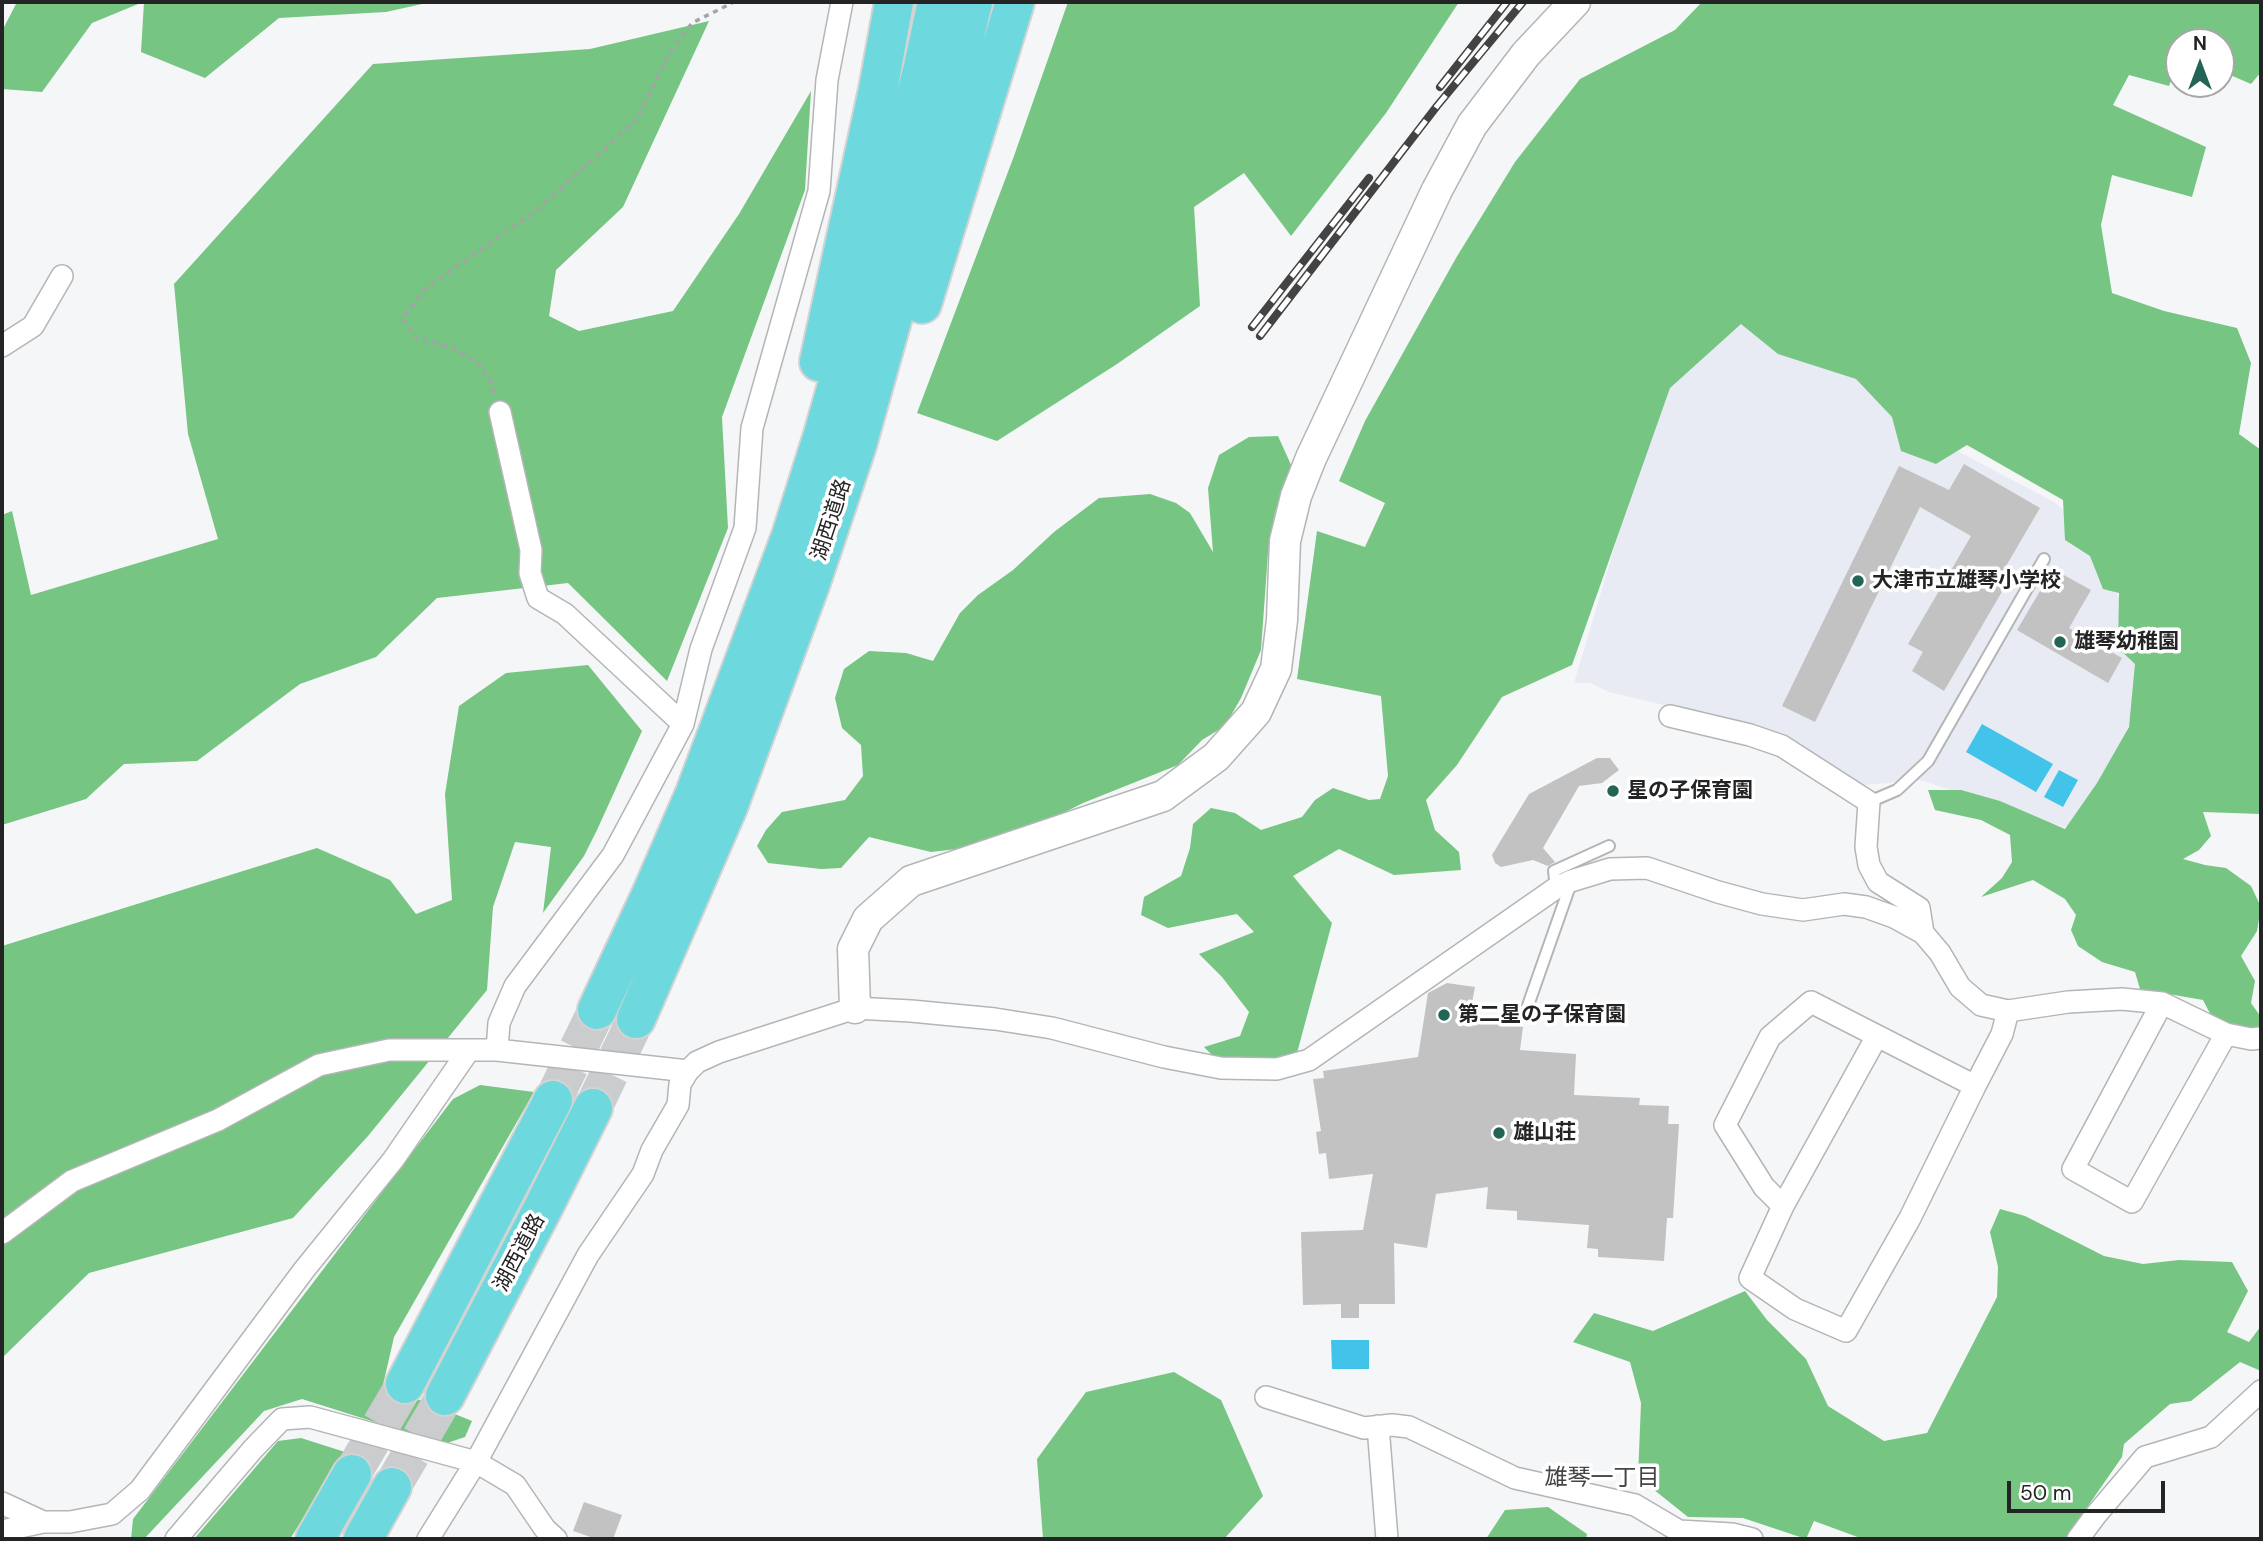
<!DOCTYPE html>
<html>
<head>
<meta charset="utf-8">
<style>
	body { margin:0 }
	#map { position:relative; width:2263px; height:1541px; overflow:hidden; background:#f5f6f7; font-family:"DM Sans",sans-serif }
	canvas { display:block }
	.frame { position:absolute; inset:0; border:4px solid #242425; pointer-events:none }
	.north { position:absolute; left:2165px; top:28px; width:70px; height:70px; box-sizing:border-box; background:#fff; border:2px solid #a7a7a8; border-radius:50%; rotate:0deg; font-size:19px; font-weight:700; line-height:28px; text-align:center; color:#242425 }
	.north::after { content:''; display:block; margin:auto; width:24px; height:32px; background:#236555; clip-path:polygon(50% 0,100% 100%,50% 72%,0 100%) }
	.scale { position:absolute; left:2007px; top:1481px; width:158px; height:32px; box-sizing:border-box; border:4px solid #242425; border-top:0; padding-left:9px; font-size:21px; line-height:24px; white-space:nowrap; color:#242425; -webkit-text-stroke:5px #fff; paint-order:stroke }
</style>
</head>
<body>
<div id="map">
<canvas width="2263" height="1541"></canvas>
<div class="frame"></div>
<div class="north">N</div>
<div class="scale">50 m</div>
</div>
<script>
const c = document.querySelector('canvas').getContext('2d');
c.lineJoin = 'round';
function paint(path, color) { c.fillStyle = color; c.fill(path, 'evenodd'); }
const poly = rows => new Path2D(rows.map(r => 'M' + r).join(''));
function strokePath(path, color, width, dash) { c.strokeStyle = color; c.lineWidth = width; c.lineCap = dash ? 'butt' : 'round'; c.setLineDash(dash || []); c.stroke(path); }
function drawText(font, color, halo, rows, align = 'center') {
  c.font = font + ' "DM Sans","Noto Sans JP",sans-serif'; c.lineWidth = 7; c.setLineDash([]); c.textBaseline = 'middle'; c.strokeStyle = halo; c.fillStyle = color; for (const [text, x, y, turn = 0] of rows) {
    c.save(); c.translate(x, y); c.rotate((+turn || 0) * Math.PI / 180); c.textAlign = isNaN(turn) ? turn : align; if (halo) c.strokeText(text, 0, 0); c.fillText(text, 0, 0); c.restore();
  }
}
const built = poly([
	[1751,313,1919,415,1916,429,2054,502,2091,533,2132,629,2140,693,2123,741,2080,821,2064,827,1920,780,1864,785,1769,730,1609,692,1590,683,1574,683,1665,378]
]);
const forest = poly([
	[17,2,143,2,92,23,42,92,2,89,2,31],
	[144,2,431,2,386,12,279,18,205,78,141,52],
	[1068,2,1459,2,1386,113,1291,236,1244,173,1194,207,1200,306,1117,364,997,441,917,413,1014,156],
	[1702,2,2261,2,2261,72,2251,84,2221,71,2221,42,2179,42,2179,58,2169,86,2129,75,2113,105,2206,147,2192,197,2112,175,2101,225,2112,293,2164,311,2237,328,2251,363,2239,434,2261,450,2261,814,2203,812,2211,836,2199,850,2183,859,2205,865,2226,868,2251,886,2261,907,2257,931,2241,956,2255,981,2251,1003,2261,1017,2261,1033,2214,1021,2203,1000,2140,989,2135,972,2102,962,2078,946,2071,930,2076,915,2065,899,2033,880,1981,897,2002,878,2012,862,2010,835,1981,820,1935,810,1928,790,1961,790,2000,801,2065,829,2097,783,2129,727,2135,664,2118,648,2119,593,2103,589,2090,556,2065,540,2063,500,1967,445,1936,464,1901,451,1892,417,1856,379,1778,354,1741,324,1670,388,1572,665,1502,697,1457,765,1426,800,1435,830,1459,852,1461,870,1394,875,1339,849,1293,876,1332,923,1297,1053,1264,1061,1219,1062,1204,1047,1240,1036,1249,1012,1222,977,1199,954,1254,932,1237,914,1168,928,1141,915,1144,897,1181,876,1190,848,1193,824,1211,808,1235,813,1261,830,1302,817,1315,800,1333,788,1369,800,1380,799,1388,776,1381,696,1297,679,1317,531,1365,547,1385,503,1339,481,1365,421,1456,258,1515,162,1580,79,1675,30],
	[709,21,623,207,556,270,549,316,579,331,673,311,739,214,811,91,805,190,722,417,728,528,667,681,568,583,437,598,376,657,300,684,197,761,124,764,86,799,2,825,2,515,12,511,31,595,218,539,188,434,174,284,373,64,590,49],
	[1278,436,1292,467,1275,512,1268,553,1261,650,1241,698,1225,726,1202,740,1178,765,1083,803,1043,823,974,847,931,852,869,837,841,868,821,869,768,863,757,846,766,830,782,812,845,800,863,776,861,745,842,728,835,698,844,669,869,651,906,653,933,661,960,613,978,595,1013,570,1054,532,1099,498,1150,494,1176,503,1190,513,1213,552,1208,488,1219,455,1249,437],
	[588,665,642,731,597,830,584,856,543,913,551,847,515,842,493,907,487,990,368,1136,293,1218,89,1273,2,1358,2,946,317,848,390,880,416,914,452,900,445,794,459,706,506,673],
	[480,1085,534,1092,394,1337,383,1385,472,1421,465,1437,444,1444,302,1399,264,1411,144,1539,131,1539,133,1519,453,1099],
	[2000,1209,2025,1216,2104,1256,2143,1264,2179,1260,2232,1262,2248,1291,2227,1332,2249,1342,2261,1326,2261,1371,2240,1362,2191,1401,2170,1404,2124,1444,2122,1457,2065,1539,1863,1539,1814,1521,1806,1539,1743,1518,1688,1517,1638,1477,1641,1403,1630,1362,1573,1342,1594,1313,1653,1331,1745,1291,1767,1320,1806,1359,1828,1406,1884,1441,1927,1433,1997,1297,1998,1267,1990,1232],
	[1174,1372,1221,1400,1263,1496,1224,1539,1043,1539,1037,1459,1086,1392],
	[301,1438,345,1452,290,1539,194,1539,278,1441],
	[1548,1507,1587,1534,1586,1539,1486,1539,1505,1510]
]);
const water = poly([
	[1982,724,2053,764,2036,792,1966,752],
	[2059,770,2078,780,2063,807,2044,797],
	[1331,1340,1369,1340,1369,1369,1332,1369]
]);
const building = poly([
	[1964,464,2040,508,1999,578,2007,583,1944,691,1912,671,1923,652,1908,644,1971,536,1920,507,1815,722,1782,706,1899,466,1949,490],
	[2053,569,2091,590,2069,628,2122,658,2108,683,2017,630],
	[1597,758,1610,758,1619,770,1602,783,1579,786,1543,848,1555,862,1548,866,1533,860,1501,867,1495,863,1492,855,1529,794],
	[1447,983,1475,987,1469,1018,1523,1027,1520,1050,1576,1054,1574,1095,1640,1098,1639,1105,1669,1106,1668,1124,1679,1124,1673,1218,1667,1218,1664,1261,1598,1257,1598,1249,1587,1248,1589,1225,1517,1220,1517,1211,1486,1209,1488,1187,1436,1194,1427,1248,1394,1243,1395,1304,1359,1304,1359,1318,1341,1318,1341,1304,1303,1305,1301,1232,1363,1230,1373,1174,1329,1179,1326,1153,1319,1154,1316,1132,1321,1131,1313,1079,1324,1078,1323,1071,1418,1057,1428,993],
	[584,1502,622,1515,613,1539,596,1539,573,1531]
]);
const highwayTunnel = poly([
	[553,1100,597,1010],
	[593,1108,636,1019],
	[352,1474,405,1384],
	[392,1487,445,1396]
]);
const path = poly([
	[494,393,491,381,479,364,453,348,417,338,402,318,427,287,532,214,636,120,670,52,692,23,734,2]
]);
const lane = poly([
	[1869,802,1897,790,1928,761,2044,559],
	[1556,888,1554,871,1609,846],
	[1525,1014,1571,883]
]);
const street = poly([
	[2,346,33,326,62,276],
	[500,412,531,550,530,573,538,598,565,614,683,724],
	[1670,716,1750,735,1782,746,1869,802,1866,847,1869,865,1878,882,1919,908,1923,933],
	[1811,1002,1975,1086,1910,1218,1846,1331,1795,1309,1750,1278,1783,1206,1764,1187,1725,1125,1770,1037,1811,1002],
	[2162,1003,2073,1169,2132,1202,2226,1034],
	[497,1050,499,1023,515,986,613,855,683,724,701,649,745,528,752,428,819,191,827,80,842,2],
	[1975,1086,2002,1034,2008,1011],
	[1783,1206,1877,1036],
	[2,1233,72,1181,218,1120,319,1065,389,1050,497,1050,688,1071],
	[1266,1397,1364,1428,1392,1425,1409,1427,1515,1478,1635,1505,1679,1531,1732,1534,1752,1539],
	[1378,1426,1387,1539],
	[2,1503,43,1522],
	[2,1531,43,1522,70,1522,112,1514,140,1490,304,1270,393,1160,469,1050],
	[176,1539,253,1449,282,1419,310,1417,476,1462,515,1485,545,1529,556,1539],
	[428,1539,476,1462,588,1255,643,1174,652,1150,678,1105,680,1084,688,1071,697,1062,719,1052,855,1008,911,1011,995,1019,1052,1028,1164,1057,1221,1068,1277,1069,1309,1060,1556,888,1571,881,1610,869,1647,868,1718,892,1762,904,1803,910,1844,904,1866,907,1894,917,1923,933,1940,953,1960,987,1981,1005,2008,1011,2068,1002,2122,999,2162,1003,2226,1034,2251,1039,2261,1038],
	[2078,1539,2095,1516,2145,1457,2211,1437,2261,1391]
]);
const secondary = poly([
	[855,1008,853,949,868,919,911,881,1163,796,1216,757,1256,712,1276,669,1282,620,1285,541,1296,496,1311,458,1437,190,1472,125,1526,54,1575,2]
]);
const highway = poly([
	[922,304,1015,2],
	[819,362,878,90,894,2],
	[597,1010,650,897,695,793,791,536,823,435,865,286,923,67,937,2],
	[636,1019,728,807,810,585,857,445,920,220,973,2],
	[405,1384,553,1100],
	[445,1396,543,1208,593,1108],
	[315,1539,352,1474],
	[363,1539,392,1487]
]);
const rail = poly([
	[1440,87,1507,2],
	[1252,327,1369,178],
	[1260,336,1437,106,1523,2]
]);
const markers = [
	[1858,581,7,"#236555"],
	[2060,642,7,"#236555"],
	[1613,791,7,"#236555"],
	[1444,1015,7,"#236555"],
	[1499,1133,7,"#236555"]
];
const streetNames = [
	["湖西道路",832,520,-72],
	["湖西道路",520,1253,-62]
];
const poiNames = [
	["大津市立雄琴小学校",1872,581],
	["雄琴幼稚園",2074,642],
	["星の子保育園",1627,791],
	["第二星の子保育園",1458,1015],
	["雄山荘",1513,1133]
];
const neighbourhoodNames = [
	["雄琴一丁目",1602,1479]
];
paint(built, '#e8ebf3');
paint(forest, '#76c583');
paint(water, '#42c4ea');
paint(building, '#c2c2c3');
strokePath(highwayTunnel, '#cbcccd', 38, [38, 19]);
strokePath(lane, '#b4b5b6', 14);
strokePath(street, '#b4b5b6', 24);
strokePath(secondary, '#b4b5b6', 33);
strokePath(highway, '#d3d3d3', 42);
strokePath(path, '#a3a4a5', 3.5, [5, 5]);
strokePath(lane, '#fff', 10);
strokePath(street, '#fff', 21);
strokePath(secondary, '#fff', 30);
strokePath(highway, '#6dd9de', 38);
strokePath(rail, '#434344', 8);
strokePath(rail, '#fff', 5, [16]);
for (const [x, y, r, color] of markers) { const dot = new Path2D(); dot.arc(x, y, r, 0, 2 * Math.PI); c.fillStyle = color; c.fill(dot); strokePath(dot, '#fff', 2.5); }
drawText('21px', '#242425', '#fff', streetNames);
drawText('bold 21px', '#242425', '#fff', poiNames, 'left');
drawText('23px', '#454546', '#fff', neighbourhoodNames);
</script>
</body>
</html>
